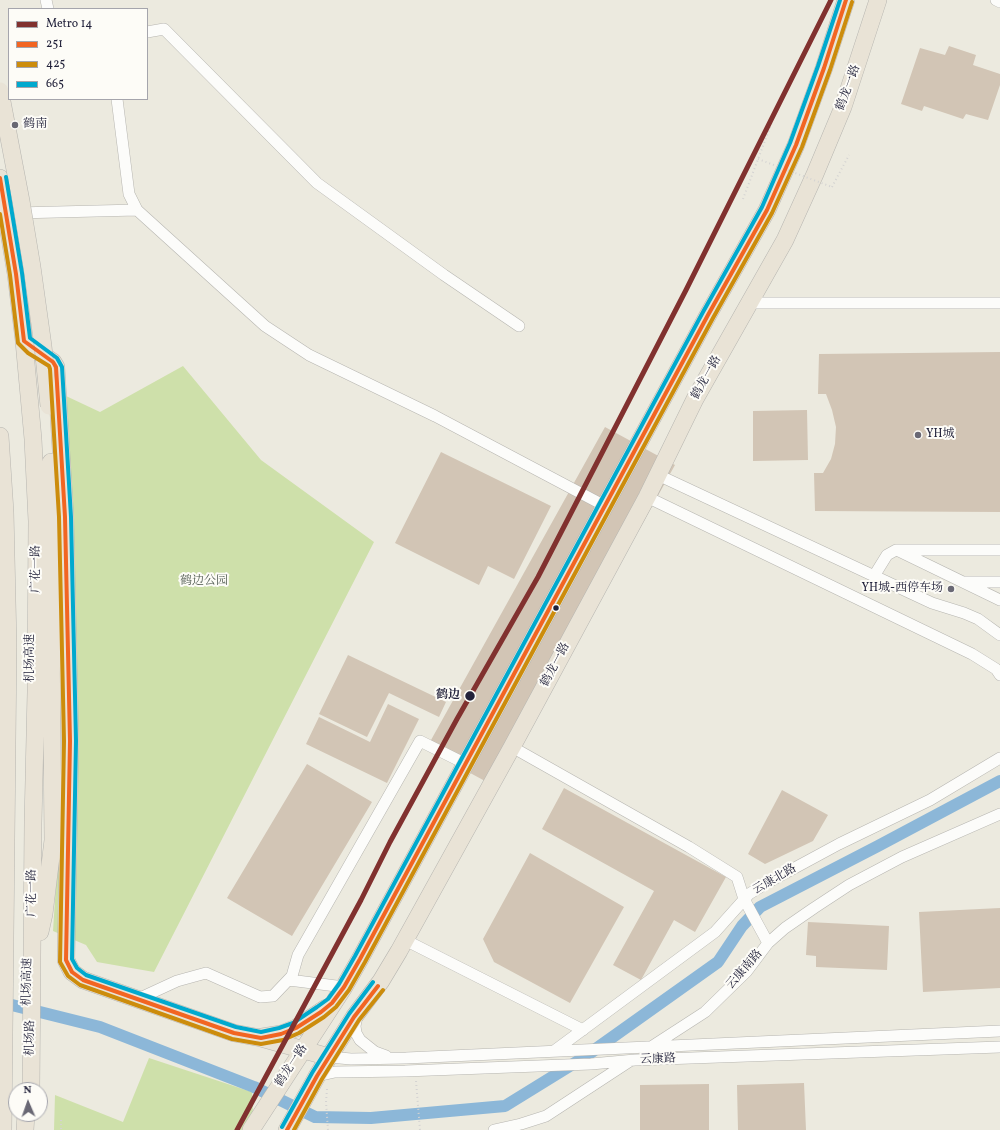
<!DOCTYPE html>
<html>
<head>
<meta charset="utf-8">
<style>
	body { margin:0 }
	#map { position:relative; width:1000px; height:1130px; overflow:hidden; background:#eceadf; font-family:Vollkorn,serif }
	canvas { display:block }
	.legend { position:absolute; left:8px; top:8px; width:140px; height:92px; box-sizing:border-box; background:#fdfcf7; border:1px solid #a5a5ac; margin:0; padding:5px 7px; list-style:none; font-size:12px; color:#22223b }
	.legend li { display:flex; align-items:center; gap:8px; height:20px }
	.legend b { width:20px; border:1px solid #a5a5ac }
	.north { position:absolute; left:8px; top:1082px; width:40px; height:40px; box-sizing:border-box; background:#fdfcf7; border:1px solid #a5a5ac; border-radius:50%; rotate:358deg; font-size:11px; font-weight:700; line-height:16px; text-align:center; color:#22223b }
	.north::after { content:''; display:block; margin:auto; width:14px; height:18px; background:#696874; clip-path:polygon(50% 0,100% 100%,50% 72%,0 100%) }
</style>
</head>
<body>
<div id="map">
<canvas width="1000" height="1130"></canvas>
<ul class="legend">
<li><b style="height:5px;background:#81312f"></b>Metro 14</li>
<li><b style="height:5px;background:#f26522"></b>251</li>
<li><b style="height:5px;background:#cc8c0c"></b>425</li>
<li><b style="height:5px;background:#00a9ce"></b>665</li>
</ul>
<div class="north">N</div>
</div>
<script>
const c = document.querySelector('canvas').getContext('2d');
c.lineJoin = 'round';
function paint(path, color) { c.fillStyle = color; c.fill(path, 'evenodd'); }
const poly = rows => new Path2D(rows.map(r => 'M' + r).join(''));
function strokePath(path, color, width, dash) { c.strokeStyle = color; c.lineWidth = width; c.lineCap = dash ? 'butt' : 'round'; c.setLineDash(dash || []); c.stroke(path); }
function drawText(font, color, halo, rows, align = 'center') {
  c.font = font + ' Vollkorn,"Noto Serif SC",serif'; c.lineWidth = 4; c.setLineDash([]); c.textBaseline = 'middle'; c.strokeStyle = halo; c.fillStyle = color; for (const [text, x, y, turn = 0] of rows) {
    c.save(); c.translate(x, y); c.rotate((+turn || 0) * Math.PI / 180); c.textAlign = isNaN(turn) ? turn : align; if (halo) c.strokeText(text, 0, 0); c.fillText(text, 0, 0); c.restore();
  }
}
const green = poly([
	[183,366,261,460,374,542,154,972,97,962,86,945,53,931,64,759,79,748,71,601,66,396,100,412],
	[149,1058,252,1092,253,1115,245,1130,54,1130,55,1095,123,1122]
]);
const canal = poly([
	[0,1002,100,1027,254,1087,315,1117,371,1118,505,1106,586,1056,718,962,742,926,760,907,878,846,1000,781]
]);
const building = poly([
	[949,46,976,55,973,65,1000,74,1000,85,988,120,966,114,963,119,924,106,922,111,901,104,920,48,945,55],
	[1000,352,1000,512,815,511,814,473,823,473,831,459,835,444,836,427,832,410,826,394,818,394,819,354],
	[807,410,808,460,753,461,753,411],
	[605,427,675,465,496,787,426,749],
	[441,452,551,506,514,579,488,566,479,585,395,543],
	[348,655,446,702,439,717,389,693,367,737,319,714],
	[388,704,419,719,387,783,306,744,319,717,370,742],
	[307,764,372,802,292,936,227,898],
	[564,788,726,877,695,932,674,920,641,980,613,965,654,891,542,829],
	[782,790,828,815,813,841,765,864,748,854],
	[530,853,624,907,570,1003,494,962,483,939],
	[1000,908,1000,988,923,992,919,912],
	[808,922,889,926,887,970,816,967,816,956,806,955],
	[804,1083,806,1130,738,1130,737,1085],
	[709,1084,709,1130,640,1130,640,1085]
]);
const path = poly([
	[832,187,849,155],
	[743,199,772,122],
	[416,1081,420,1130],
	[327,1089,326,1102,328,1130],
	[61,1120,61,1130]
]);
const minor = poly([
	[46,0,48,9],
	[996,0,1000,2],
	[147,32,164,29,317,183,444,275,519,326],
	[117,99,129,194,137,210,265,326,309,355,435,416,605,506],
	[17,213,137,210],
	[749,303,1000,303],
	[658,475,932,603,964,613,978,619,1000,635],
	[647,497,972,654,996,669,1000,675],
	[899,551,1000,600],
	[874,576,887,555,896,550,1000,550],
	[965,582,1000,582],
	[512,747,689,847,737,877,744,899,768,943],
	[405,940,583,1030],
	[289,980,344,987],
	[138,999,177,981,206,973,260,997,273,996,292,976,298,955,420,741,466,764],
	[357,1016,355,1026,356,1033,360,1040,375,1052,386,1056],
	[651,1047,705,1012,747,971,768,943,785,928,814,908,849,885,902,857,1000,814],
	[554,1051,715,932,749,894,765,884,839,844,930,800,1000,758],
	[329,1057,351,1059,406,1058,1000,1031],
	[317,1076,335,1072,405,1071,591,1064,635,1060,1000,1047],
	[494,1130,521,1124,546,1116,630,1061]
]);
const highway = poly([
	[0,178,16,274,24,341,33,439,37,521,36,692,33,823,31,1090],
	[24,341,32,348,53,362,56,367,65,517,70,741,66,960,72,972,83,980,234,1033,261,1038,329,1057],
	[0,436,5,512,8,645,3,1130],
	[40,932,44,914,53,840,50,530,51,462],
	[262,1037,281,1034,296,1028,326,1008],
	[25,1130,26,1114],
	[251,1130,344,987,360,959,708,315,767,210,796,145,824,68,846,0],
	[287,1130,317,1076,354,1017,381,981,399,951,512,747,647,497,695,399,785,240,815,174,843,107,878,0]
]);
const pathBridge = poly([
	[758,159,832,187]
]);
const highwayBridge = poly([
	[0,91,21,201,32,267,43,346,49,406]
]);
const bus1 = poly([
	[0,178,16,274,24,341,53,362,56,367,65,517,70,741,66,960,72,972,83,980,234,1033,261,1038,281,1034,296,1028,321,1012,332,1003,344,987,360,959,708,315,767,210,796,145,824,68,846,0],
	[287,1130,317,1076,354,1017,378,986]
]);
const bus2 = poly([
	[0,214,10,275,18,343,28,353,49,366,50,369,59,517,64,741,60,962,68,976,80,985,232,1039,261,1044,283,1040,299,1033,324,1017,336,1007,349,990,365,962,713,318,772,213,802,147,830,70,852,2],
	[294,1130,322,1079,359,1020,383,990]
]);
const bus3 = poly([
	[6,177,22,273,30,338,57,358,62,367,71,517,76,741,72,959,77,968,86,975,236,1027,261,1032,279,1028,293,1023,317,1007,328,999,339,984,355,956,703,312,762,207,790,143,818,66,840,0],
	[282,1127,312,1073,349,1014,373,982]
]);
const metro1 = poly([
	[237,1130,361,900,390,842,457,719,538,577,686,290,831,0]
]);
const markers = [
	[15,125,4,"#696874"],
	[918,435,4,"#696874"],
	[951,589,4,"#696874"],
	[556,608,3.5,"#22223b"],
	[470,696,5.5,"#22223b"]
];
const streetNames = [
	["鹤龙一路",849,88,-70],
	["鹤龙一路",707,378,-61],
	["广花一路",37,569,-90],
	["机场高速",31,658,-90],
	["鹤龙一路",556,665,-62],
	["云康北路",775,880,-30],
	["广花一路",33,893,-90],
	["云康南路",745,970,-49],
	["机场高速",28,982,-89],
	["机场路",31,1038,-89],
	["云康路",658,1060,-2],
	["鹤龙一路",292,1066,-57]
];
const poiNames = [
	["鹤南",23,125],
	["YH城",926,435],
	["YH城-西停车场",943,589,"right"]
];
const parkNames = [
	["鹤边公园",204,582]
];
const stopNames = [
	["鹤边",460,696]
];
paint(green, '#cee0aa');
strokePath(canal, '#8cb7d8', 12);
paint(building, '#d2c5b5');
strokePath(minor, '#b6b5b0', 12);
strokePath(highway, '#b6b5b0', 18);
strokePath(path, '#d4d3d2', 2, [1, 3]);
strokePath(minor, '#fcfcfa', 11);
strokePath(highway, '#e9e3d6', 17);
strokePath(highwayBridge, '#b6b5b0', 18, []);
strokePath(pathBridge, '#d4d3d2', 2, [1, 3]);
strokePath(highwayBridge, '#e9e3d6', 17);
strokePath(bus1, '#f26522', 4);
strokePath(bus2, '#cc8c0c', 4);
strokePath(bus3, '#00a9ce', 4);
strokePath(metro1, '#81312f', 5);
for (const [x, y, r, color] of markers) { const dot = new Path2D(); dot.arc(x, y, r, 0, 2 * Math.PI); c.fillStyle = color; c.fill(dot); strokePath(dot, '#fdfcf7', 1.5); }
drawText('12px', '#22223b', '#fdfcf7', streetNames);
drawText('12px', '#22223b', '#fdfcf7', poiNames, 'left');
drawText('12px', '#4e584f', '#fdfcf7', parkNames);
drawText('bold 12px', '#22223b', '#fdfcf7', stopNames, 'right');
</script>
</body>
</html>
